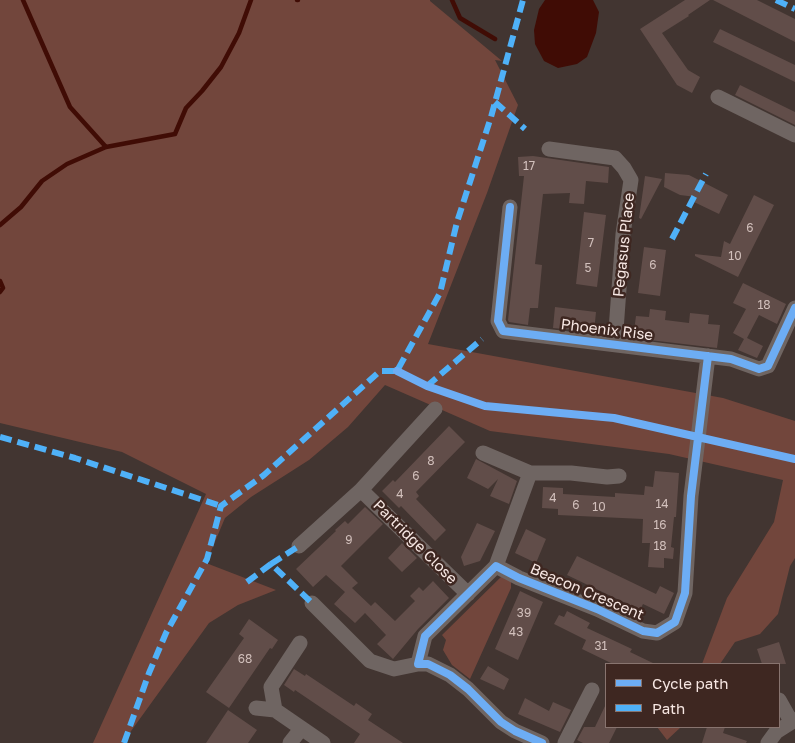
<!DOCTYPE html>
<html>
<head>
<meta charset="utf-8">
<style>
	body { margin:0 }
	#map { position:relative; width:795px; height:743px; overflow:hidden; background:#423531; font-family:"Golos Text",sans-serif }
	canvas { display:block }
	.legend { position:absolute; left:605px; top:663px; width:175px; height:65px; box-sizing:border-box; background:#3e2721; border:1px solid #88746f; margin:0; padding:6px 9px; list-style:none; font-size:15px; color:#f7e7e3 }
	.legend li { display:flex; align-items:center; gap:10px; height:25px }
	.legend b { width:25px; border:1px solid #88746f }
</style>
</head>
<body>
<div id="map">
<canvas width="795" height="743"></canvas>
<ul class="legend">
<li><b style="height:6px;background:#6dadf4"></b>Cycle path</li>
<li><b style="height:6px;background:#4fb1f8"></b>Path</li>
</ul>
</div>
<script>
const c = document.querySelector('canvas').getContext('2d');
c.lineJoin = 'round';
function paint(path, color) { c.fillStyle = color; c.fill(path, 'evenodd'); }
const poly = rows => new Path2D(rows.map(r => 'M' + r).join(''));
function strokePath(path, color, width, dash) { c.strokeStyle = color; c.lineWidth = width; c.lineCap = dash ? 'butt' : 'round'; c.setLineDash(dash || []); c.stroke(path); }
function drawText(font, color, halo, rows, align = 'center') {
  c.font = font + ' "Golos Text",sans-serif'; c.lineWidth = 5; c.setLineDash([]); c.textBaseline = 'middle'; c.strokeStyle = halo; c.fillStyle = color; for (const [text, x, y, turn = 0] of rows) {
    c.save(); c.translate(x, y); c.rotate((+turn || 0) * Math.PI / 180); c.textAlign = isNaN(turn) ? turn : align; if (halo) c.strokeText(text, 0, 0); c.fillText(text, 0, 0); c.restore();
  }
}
const green = poly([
	[0,0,430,0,430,1,502,61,495,60,518,105,487,193,428,344,723,398,795,421,795,558,790,566,778,614,760,634,735,642,720,664,702,664,727,598,774,522,783,480,669,454,490,431,385,385,348,427,309,460,251,497,225,518,206,563,276,590,238,605,209,623,126,738,127,743,93,743,206,494,122,452,0,423],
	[503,575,511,579,511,588,470,679,452,665,443,650,446,640,442,635],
	[657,727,681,727,667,740]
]);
const water = poly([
	[545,0,593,0,599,12,596,33,587,57,577,64,558,68,544,61,535,44,534,30,539,9]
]);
const stream = poly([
	[23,0,70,107,106,147],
	[297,0,298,0],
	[452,0,460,18,495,39],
	[0,225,21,207,42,181,67,164,106,147,175,134,186,108,202,91,221,67,239,33,251,0],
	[0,281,3,288,0,292]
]);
const building = poly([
	[685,0,710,0,688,15,689,16,662,33,688,70,700,77,692,93,677,85,640,29],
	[713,0,757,0,795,19,795,42],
	[720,29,795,65,795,82,713,42],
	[740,85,795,112,795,125,735,95],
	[533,156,609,167,608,183,586,181,584,204,569,203,570,193,543,194,535,264,542,265,538,308,530,308,528,325,509,322,508,320,524,176,519,176,518,157],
	[665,173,689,175,728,195,719,214,694,202,696,197,680,195,664,187],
	[645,176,662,179,641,219,639,218],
	[754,195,774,205,738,277,695,256,695,254,721,257,724,241,730,244],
	[584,212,606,215,597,287,576,284],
	[644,247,666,250,660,296,638,293],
	[743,283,786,304,777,324,759,315,747,338,763,346,757,358,738,350,744,339,733,333,746,309,733,303],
	[555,307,596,312,594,332,553,328],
	[650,309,666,311,665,320,689,323,690,313,709,315,708,324,720,325,717,348,633,338,636,316,649,317],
	[449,426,465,442,416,492,419,496,416,499,446,530,435,541,401,506,399,508,382,491,393,480,395,482],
	[476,459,517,481,509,504,490,496,498,479,488,489,467,478],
	[655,471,679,473,676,517,674,517,671,547,674,548,673,559,664,558,664,568,648,567,650,543,642,543,643,519,558,515,558,509,542,508,543,487,563,488,563,494,615,497,615,493,644,495,645,486,653,487],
	[365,507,383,524,341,566,358,583,352,588,371,606,375,602,395,621,415,601,410,596,419,587,423,591,433,581,449,598,418,629,393,659,377,644,386,635,365,613,355,623,334,604,345,592,326,575,313,587,296,569,336,531,335,530,345,521,348,524],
	[477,523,495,531,480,561,464,566,461,557],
	[526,529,546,539,536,563,515,553],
	[402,543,417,558,402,572,388,558],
	[577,556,656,594,660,586,674,593,664,614,643,604,640,610,567,575],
	[520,591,543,602,518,660,495,649],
	[567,611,590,623,587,628,632,649,630,652,655,664,613,664,582,649,586,640,554,624,559,615,564,617],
	[249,619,278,640,272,649,270,648,229,708,206,692,244,638,239,634],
	[779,642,786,664,762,664,757,649],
	[488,666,509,679,504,690,480,679],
	[294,669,305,676,306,674,354,706,356,703,372,714,368,720,403,743,354,743,360,734,295,690,294,692,284,685],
	[525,698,549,711,553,702,571,710,560,732,518,714],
	[606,704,606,727,617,727,609,743,583,743,577,740,584,727,595,727],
	[228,710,257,730,248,743,206,743],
	[707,727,725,727,723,733,747,741,746,743,702,743]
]);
const street = poly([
	[718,97,795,135],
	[549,149,615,158,624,168,631,180,623,234,615,344],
	[510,207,498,321,503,331,731,359,759,369,768,366,795,308],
	[483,453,530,473,571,473,607,477,619,476],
	[361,490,468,594],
	[299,546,361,490,435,409],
	[496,566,530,473],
	[312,603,370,661,394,669,418,664],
	[779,700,791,721],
	[256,708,275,710,323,743],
	[275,710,271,687,300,643],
	[290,743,301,729],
	[542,743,515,731,501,722,468,689,450,675,428,664,418,664,425,636,496,566,519,578,597,609,643,631,657,633,675,622,685,593,691,496,708,356],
	[565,743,592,690],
	[768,743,776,732,795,720]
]);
const quiet = poly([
	[776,0,795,9],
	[495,102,525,129],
	[672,239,706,174],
	[427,386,482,339],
	[0,437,75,458,221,506],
	[271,564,299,546],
	[247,582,271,564,312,603],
	[124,743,149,673,166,633,207,559,221,506,264,475,380,371,397,371,440,293,457,222,491,117,523,0]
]);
const cycleway = poly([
	[510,207,498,321,503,331,731,359,759,369,768,366,795,308],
	[397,371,427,386,485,406,614,418,795,459],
	[542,743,515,731,501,722,468,689,450,675,428,664,418,664,425,636,496,566,519,578,597,609,643,631,657,633,675,622,685,593,691,496,708,356]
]);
const numberNames = [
	["17",529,166],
	["6",750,228],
	["7",591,243],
	["10",735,256],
	["6",653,265],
	["5",588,268],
	["18",764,305],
	["8",431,461],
	["6",416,476],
	["4",400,494],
	["4",553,498],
	["14",662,504],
	["6",576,505],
	["10",599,507],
	["16",660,525],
	["9",349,540],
	["18",660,546],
	["39",524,613],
	["43",516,632],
	["31",601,646],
	["68",245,659]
];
const streetNames = [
	["Pegasus Place",624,245,-84],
	["Phoenix Rise",607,330,7],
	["Partridge Close",415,542,45],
	["Beacon Crescent",587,592,23]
];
paint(green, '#72463c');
paint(water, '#400c05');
strokePath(stream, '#400c05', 4.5);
paint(building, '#614d49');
strokePath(street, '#6f6562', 15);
strokePath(quiet, '#4fb1f8', 6, [12, 6]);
strokePath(cycleway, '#6dadf4', 8);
drawText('12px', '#d2c0bc', null, numberNames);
drawText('15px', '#f7e7e3', '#3e2721', streetNames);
</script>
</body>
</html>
